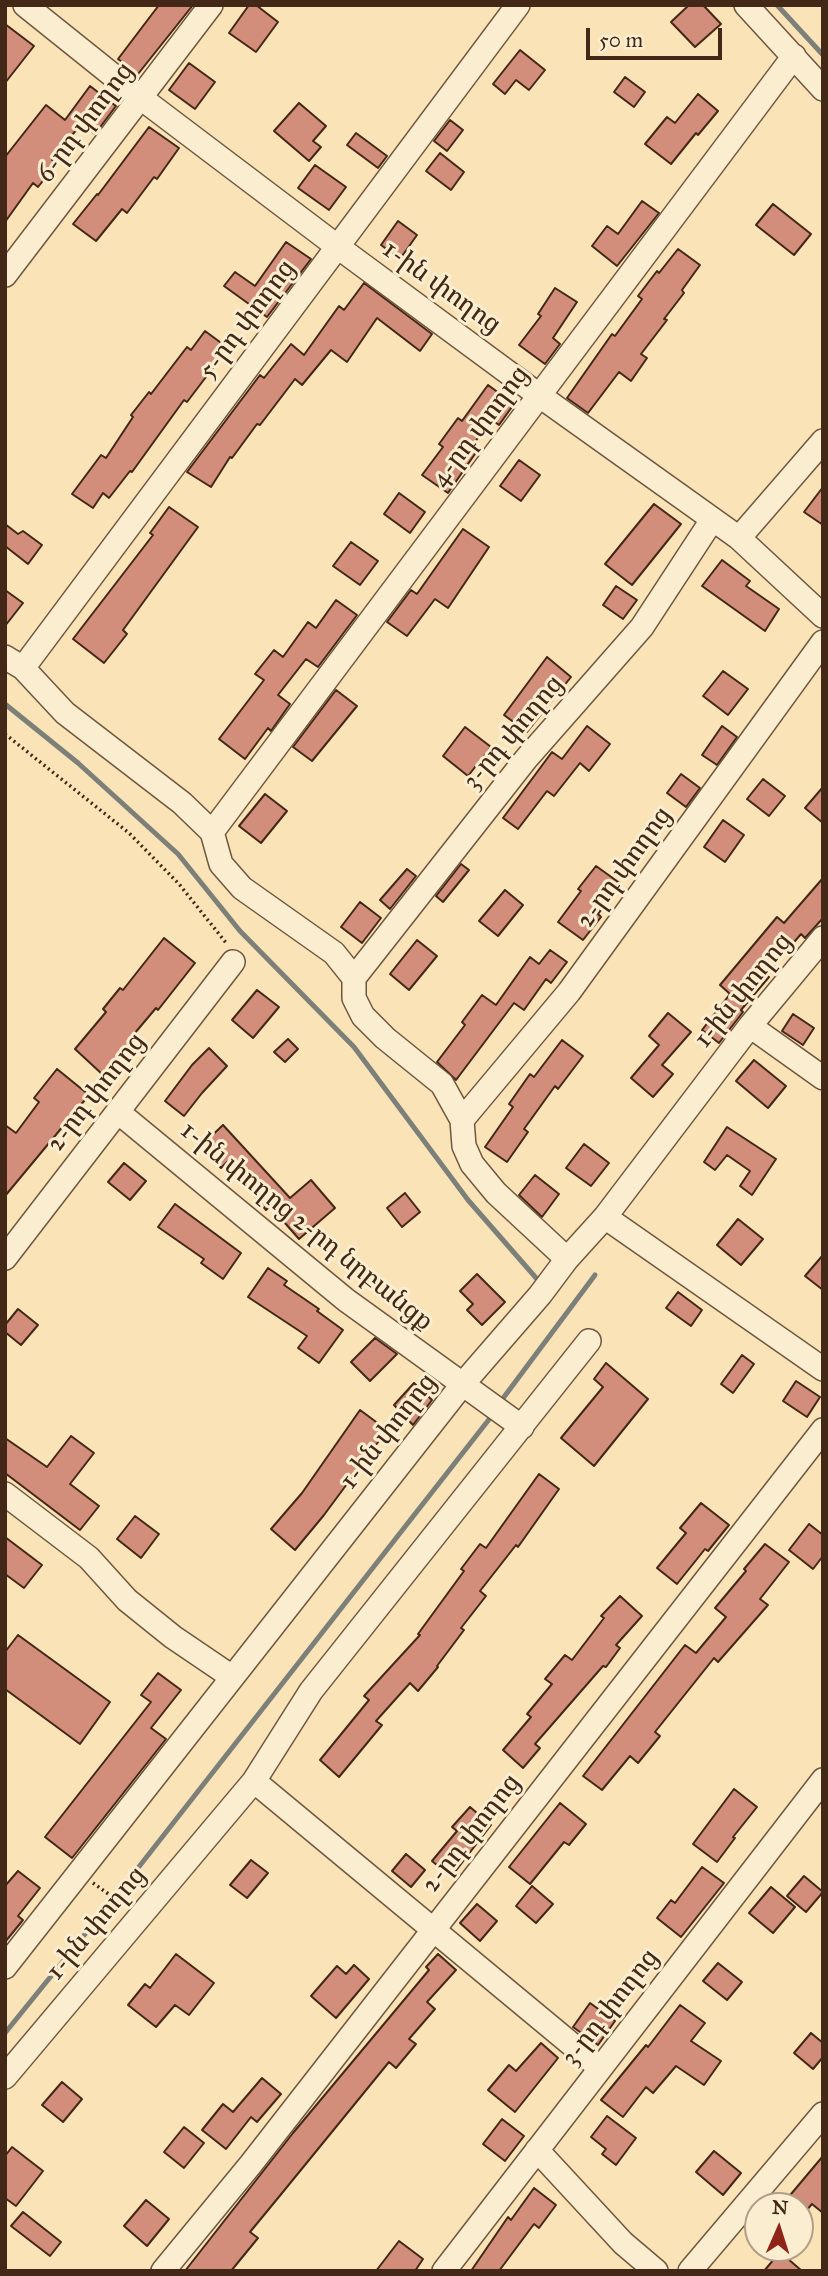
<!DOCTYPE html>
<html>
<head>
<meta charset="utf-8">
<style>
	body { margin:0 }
	#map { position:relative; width:828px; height:2276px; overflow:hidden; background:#f9e3b7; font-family:"IM FELL Great Primer",serif }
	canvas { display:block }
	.frame { position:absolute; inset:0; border:7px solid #432717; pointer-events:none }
	.north { position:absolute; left:744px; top:2192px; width:70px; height:70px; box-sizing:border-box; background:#fbedd0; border:2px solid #b19e86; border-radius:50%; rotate:3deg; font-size:19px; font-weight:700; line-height:28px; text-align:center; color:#432717 }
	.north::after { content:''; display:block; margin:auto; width:24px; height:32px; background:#8f2418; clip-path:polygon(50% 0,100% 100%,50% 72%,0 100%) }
	.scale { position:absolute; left:586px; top:28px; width:136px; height:32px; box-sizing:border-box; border:4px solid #432717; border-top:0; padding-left:9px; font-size:21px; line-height:24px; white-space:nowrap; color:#432717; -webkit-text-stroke:5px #fbedd0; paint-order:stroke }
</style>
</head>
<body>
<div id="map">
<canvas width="828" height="2276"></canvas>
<div class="frame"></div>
<div class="north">N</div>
<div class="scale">50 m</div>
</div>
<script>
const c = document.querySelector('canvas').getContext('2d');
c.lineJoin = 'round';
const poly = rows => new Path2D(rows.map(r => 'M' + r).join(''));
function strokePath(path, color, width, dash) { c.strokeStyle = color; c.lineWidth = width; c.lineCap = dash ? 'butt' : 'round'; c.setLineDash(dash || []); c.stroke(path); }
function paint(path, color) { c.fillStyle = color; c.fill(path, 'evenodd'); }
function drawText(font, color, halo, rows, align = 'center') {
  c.font = font + ' "IM FELL Great Primer","Noto Serif Armenian",serif'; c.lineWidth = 6; c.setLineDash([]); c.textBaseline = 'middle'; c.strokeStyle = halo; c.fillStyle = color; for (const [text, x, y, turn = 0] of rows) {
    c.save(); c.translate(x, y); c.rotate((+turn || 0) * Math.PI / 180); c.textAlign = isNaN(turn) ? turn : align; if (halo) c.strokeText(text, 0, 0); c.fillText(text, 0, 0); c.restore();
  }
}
const stream = poly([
	[777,5,823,55],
	[5,704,78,763,178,854,240,931,354,1047,468,1200,537,1279],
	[504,1397,595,1275],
	[5,2033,120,1891,494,1413]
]);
const building = poly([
	[159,5,193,5,138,74,118,59,159,5],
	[249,5,256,5,278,22,256,52,229,33,249,5],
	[689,5,703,5,721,24,695,47,671,22,689,5],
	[5,24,34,46,5,83,5,24],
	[520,50,545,70,529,90,516,80,505,94,493,84,520,50],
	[189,63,215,82,195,109,169,90,189,63],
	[625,77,645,92,634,107,614,92,625,77],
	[90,86,116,106,95,134,81,124,52,160,57,163,46,177,38,187,33,183,5,222,5,157,46,105,65,120,90,86],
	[698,94,718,111,698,135,696,133,671,164,645,144,667,117,675,123,698,94],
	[299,103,326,126,313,141,321,147,309,161,274,131,299,103],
	[450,120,463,130,447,151,434,141,450,120],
	[149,127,179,148,157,179,154,177,127,213,122,209,96,241,73,224,97,194,98,195,149,127],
	[356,133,387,156,378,168,347,145,356,133],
	[440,153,464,172,451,190,426,171,440,153],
	[315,165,346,187,329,210,298,188,315,165],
	[642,201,659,213,617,266,592,246,607,226,618,234,642,201],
	[773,204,811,234,794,255,756,225,773,204],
	[398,221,417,235,400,259,381,245,398,221],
	[286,242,311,259,267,317,224,286,235,272,255,286,286,242],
	[678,249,700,265,682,290,684,293,664,319,667,320,641,354,647,358,631,381,619,372,588,413,567,398,612,334,615,336,642,299,638,296,657,271,659,273,678,249],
	[364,283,432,334,420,351,377,318,347,362,331,350,302,385,295,379,260,425,257,424,232,458,230,457,211,487,187,472,260,375,264,378,291,344,304,355,339,306,344,310,364,283],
	[555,288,577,302,553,338,560,344,545,364,519,345,541,316,538,314,555,288],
	[205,331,228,348,187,402,184,400,132,472,130,471,109,498,103,493,93,508,72,494,101,455,106,458,133,417,131,415,149,392,151,394,187,347,191,350,205,331],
	[488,385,514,404,499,425,492,420,471,447,477,451,448,493,422,475,443,447,439,444,458,418,462,421,488,385],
	[519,460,540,475,521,501,500,486,519,460],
	[823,487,823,525,804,512,823,487],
	[399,493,425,512,410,533,384,514,399,493],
	[654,504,681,524,632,585,605,564,654,504],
	[169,507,198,527,123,630,127,634,104,663,73,639,153,535,150,533,169,507],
	[5,524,18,534,23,531,42,545,28,564,5,546,5,524],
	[463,529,489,547,448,608,435,599,407,636,387,622,411,590,417,594,463,529],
	[351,542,378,561,360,585,333,566,351,542],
	[722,560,750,581,746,586,779,609,765,631,702,586,722,560],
	[616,586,637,600,623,619,603,605,616,586],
	[5,590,23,603,5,626,5,590],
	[336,600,357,615,318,667,306,659,278,695,290,704,271,731,268,728,245,759,219,739,264,680,255,674,274,650,283,657,308,622,316,628,336,600],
	[547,657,571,677,527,732,504,715,547,657],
	[723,671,748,689,728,715,703,696,723,671],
	[336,690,357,706,312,761,293,747,336,690],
	[587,726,610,744,589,771,580,763,554,796,547,791,518,829,503,818,552,752,562,759,587,726],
	[722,726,737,737,717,765,702,755,722,726],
	[465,727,491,747,468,776,443,756,465,727],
	[681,774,700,788,686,807,667,793,681,774],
	[763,779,785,796,769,816,747,799,763,779],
	[823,787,823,823,805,808,823,787],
	[265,794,287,811,261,843,239,826,265,794],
	[723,820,744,835,725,862,704,847,723,820],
	[461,864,469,870,443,902,436,896,461,864],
	[596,866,621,884,598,914,601,917,583,940,558,922,581,891,578,889,596,866],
	[407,869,416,876,390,909,380,900,407,869],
	[823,878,823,918,805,938,801,934,766,975,769,977,741,1010,743,1012,719,1043,702,1030,730,994,720,985,777,917,784,923,823,878],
	[505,890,523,905,498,936,479,921,505,890],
	[360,902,381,918,362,943,341,927,360,902],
	[164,938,195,963,158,1010,156,1008,129,1040,132,1043,114,1064,103,1075,75,1049,106,1012,103,1009,120,988,123,990,164,938],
	[417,940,437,956,409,990,390,974,417,940],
	[550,950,567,962,551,983,546,979,524,1010,514,1003,456,1080,437,1062,465,1025,462,1022,482,995,496,1005,530,957,539,964,550,950],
	[257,990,279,1007,253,1038,232,1020,257,990],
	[668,1013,691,1032,662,1065,673,1074,653,1097,631,1078,659,1045,649,1036,668,1013],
	[793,1014,814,1028,803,1045,782,1031,793,1014],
	[288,1039,298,1049,285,1062,274,1052,288,1039],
	[562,1040,583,1056,558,1089,555,1086,524,1129,528,1132,507,1162,485,1147,513,1107,509,1104,530,1074,534,1077,562,1040],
	[209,1048,227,1066,202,1093,184,1116,165,1101,192,1065,209,1048],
	[754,1060,786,1086,768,1108,736,1081,754,1060],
	[57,1069,89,1095,5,1196,5,1125,16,1133,39,1102,34,1098,57,1069],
	[223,1125,290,1198,311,1180,335,1208,299,1239,270,1206,266,1210,227,1162,221,1168,200,1147,223,1125],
	[727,1127,776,1159,752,1195,740,1186,750,1171,727,1155,715,1170,704,1162,727,1127],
	[584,1144,609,1163,591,1186,566,1168,584,1144],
	[124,1163,146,1181,130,1200,108,1182,124,1163],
	[535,1175,559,1194,542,1217,519,1195,535,1175],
	[405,1193,420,1212,402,1227,387,1208,405,1193],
	[175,1204,241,1253,223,1279,201,1263,204,1259,158,1227,175,1204],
	[738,1219,763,1239,741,1265,717,1245,738,1219],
	[823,1255,823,1290,805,1276,823,1255],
	[268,1268,287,1281,284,1285,319,1309,317,1311,343,1330,319,1363,298,1348,307,1336,248,1297,268,1268],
	[477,1274,505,1302,482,1325,467,1310,473,1304,460,1291,477,1274],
	[678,1292,702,1310,691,1326,666,1308,678,1292],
	[18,1309,38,1325,21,1345,5,1332,5,1325,18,1309],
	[375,1338,397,1354,370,1381,351,1362,375,1338],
	[742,1355,754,1364,733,1393,721,1384,742,1355],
	[606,1363,648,1399,594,1466,561,1438,603,1387,594,1379,606,1363],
	[796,1381,820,1397,807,1417,783,1401,796,1381],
	[414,1383,432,1400,413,1425,394,1405,414,1383],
	[360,1410,387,1430,324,1515,295,1550,271,1529,302,1493,360,1410],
	[71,1436,94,1453,70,1484,99,1506,80,1530,5,1473,5,1438,47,1467,71,1436],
	[539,1474,559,1489,518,1547,516,1545,480,1591,486,1596,461,1628,464,1630,437,1666,438,1667,418,1691,410,1683,376,1721,382,1725,339,1777,320,1760,369,1700,364,1696,420,1635,418,1634,464,1571,461,1569,480,1544,486,1548,539,1474],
	[701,1503,729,1525,708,1551,705,1549,677,1584,657,1568,686,1533,680,1528,701,1503],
	[135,1516,159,1534,141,1558,117,1539,135,1516],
	[809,1524,823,1535,823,1556,813,1569,789,1550,809,1524],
	[5,1537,42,1565,24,1588,5,1574,5,1537],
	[765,1544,789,1562,760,1599,768,1605,718,1662,714,1658,655,1732,660,1736,638,1763,630,1756,602,1790,583,1776,685,1645,696,1653,726,1617,715,1608,746,1571,744,1569,765,1544],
	[620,1596,642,1616,616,1645,620,1648,606,1667,603,1666,535,1744,540,1748,523,1768,503,1750,531,1717,527,1714,552,1684,545,1679,565,1655,572,1660,604,1618,601,1616,620,1596],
	[18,1635,110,1702,80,1744,5,1689,5,1652,18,1635],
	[158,1673,181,1690,151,1728,166,1739,72,1858,45,1837,151,1702,141,1695,158,1673],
	[734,1789,757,1807,733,1837,735,1838,717,1862,693,1844,734,1789],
	[560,1803,586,1824,569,1845,564,1842,530,1884,509,1867,560,1803],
	[470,1807,491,1825,451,1877,432,1861,457,1831,452,1827,470,1807],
	[406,1854,425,1870,411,1887,392,1871,406,1854],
	[251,1860,268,1873,247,1898,230,1885,251,1860],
	[702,1867,724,1883,681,1937,657,1918,671,1900,675,1903,702,1867],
	[18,1871,40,1888,18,1916,23,1920,5,1942,5,1886,18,1871],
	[804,1876,823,1892,806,1912,787,1896,804,1876],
	[532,1886,553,1904,536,1923,516,1906,532,1886],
	[771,1887,795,1907,773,1933,749,1913,771,1887],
	[477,1904,497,1921,480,1941,460,1923,477,1904],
	[176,1954,214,1983,189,2015,175,2005,156,2027,128,2005,145,1984,150,1988,176,1954],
	[438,1954,456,1970,427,2002,435,2009,409,2039,416,2044,396,2068,389,2062,278,2198,250,2232,258,2238,231,2271,185,2271,293,2133,429,1970,426,1967,438,1954],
	[718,1963,742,1982,727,2000,703,1981,718,1963],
	[354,1965,369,1979,336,2018,311,1996,337,1966,346,1974,354,1965],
	[590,2003,615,2021,598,2045,573,2027,590,2003],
	[680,2005,705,2023,691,2041,721,2061,704,2085,676,2066,653,2093,646,2087,623,2117,601,2100,646,2045,648,2047,680,2005],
	[811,2033,823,2043,823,2057,813,2069,794,2053,811,2033],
	[541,2043,558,2058,515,2112,488,2090,509,2065,516,2071,541,2043],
	[262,2078,281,2094,257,2122,251,2117,226,2149,202,2130,223,2104,233,2112,262,2078],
	[62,2082,82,2099,63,2122,42,2105,62,2082],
	[607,2116,636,2138,616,2165,602,2154,606,2149,591,2137,607,2116],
	[502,2119,524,2136,505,2161,483,2144,502,2119],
	[184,2127,204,2143,184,2168,164,2152,184,2127],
	[12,2147,43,2171,16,2206,5,2198,5,2156,12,2147],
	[714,2151,741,2173,723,2195,696,2172,714,2151],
	[823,2156,823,2213,812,2204,800,2218,800,2206,781,2206,823,2156],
	[534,2188,556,2205,539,2228,534,2224,499,2271,471,2271,508,2217,511,2220,534,2188],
	[146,2200,169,2219,147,2246,124,2226,146,2200],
	[23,2212,61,2242,50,2256,11,2226,23,2212],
	[399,2241,423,2259,415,2271,376,2271,399,2241],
	[780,2252,802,2271,764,2271,780,2252]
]);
const path = poly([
	[5,734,129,833,179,884,227,944],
	[93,1883,124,1905]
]);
const minor = poly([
	[25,5,141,98,338,247,540,396,739,538,823,616],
	[746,5,823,89],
	[5,275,211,5],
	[739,538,823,441],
	[5,657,23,668,65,713,182,803,212,832,221,864,242,888,334,953,354,978,354,998,363,1016,385,1038,442,1084,462,1120,464,1146,472,1164,496,1193,567,1259],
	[23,668,518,5],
	[212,832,794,56],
	[354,978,526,759,642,627,712,520],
	[750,1026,823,1078],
	[118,1112,346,1300,522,1427],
	[462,1120,569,992,823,642],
	[605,1217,823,1369],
	[5,1258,233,962],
	[5,1494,89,1558,127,1600,173,1637,232,1677],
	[254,1781,600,2068],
	[5,1967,462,1385,540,1295,567,1259,605,1217,750,1026,823,938],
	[5,2077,254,1781,311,1691,589,1341],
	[537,2150,623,2243,656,2271],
	[163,2271,251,2164,823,1430],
	[444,2271,823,1780],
	[690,2271,823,2114]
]);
const streetNames = [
	["6-րդ փողոց",86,123,-53],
	["1-ին փողոց",441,288,36],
	["5-րդ փողոց",248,320,-53],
	["4-րդ փողոց",481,427,-53],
	["3-րդ փողոց",514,733,-50],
	["2-րդ փողոց",625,868,-54],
	["1-ին փողոց",744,991,-51],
	["2-րդ փողոց",97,1093,-52],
	["1-ին փողոց 2-րդ նրբանցք",306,1227,39],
	["1-ին փողոց",389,1432,-52],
	["2-րդ փողոց",472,1834,-52],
	["1-ին փողոց",97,1924,-50],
	["3-րդ փողոց",611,2008,-52]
];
strokePath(stream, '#7d8079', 5);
paint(building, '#d28e7b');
strokePath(building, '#432717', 2);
strokePath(minor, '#70563f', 26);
strokePath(path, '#432717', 3.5, [2, 3.5]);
strokePath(minor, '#fbedd0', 23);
drawText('26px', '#432717', '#fbedd0', streetNames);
</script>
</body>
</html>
